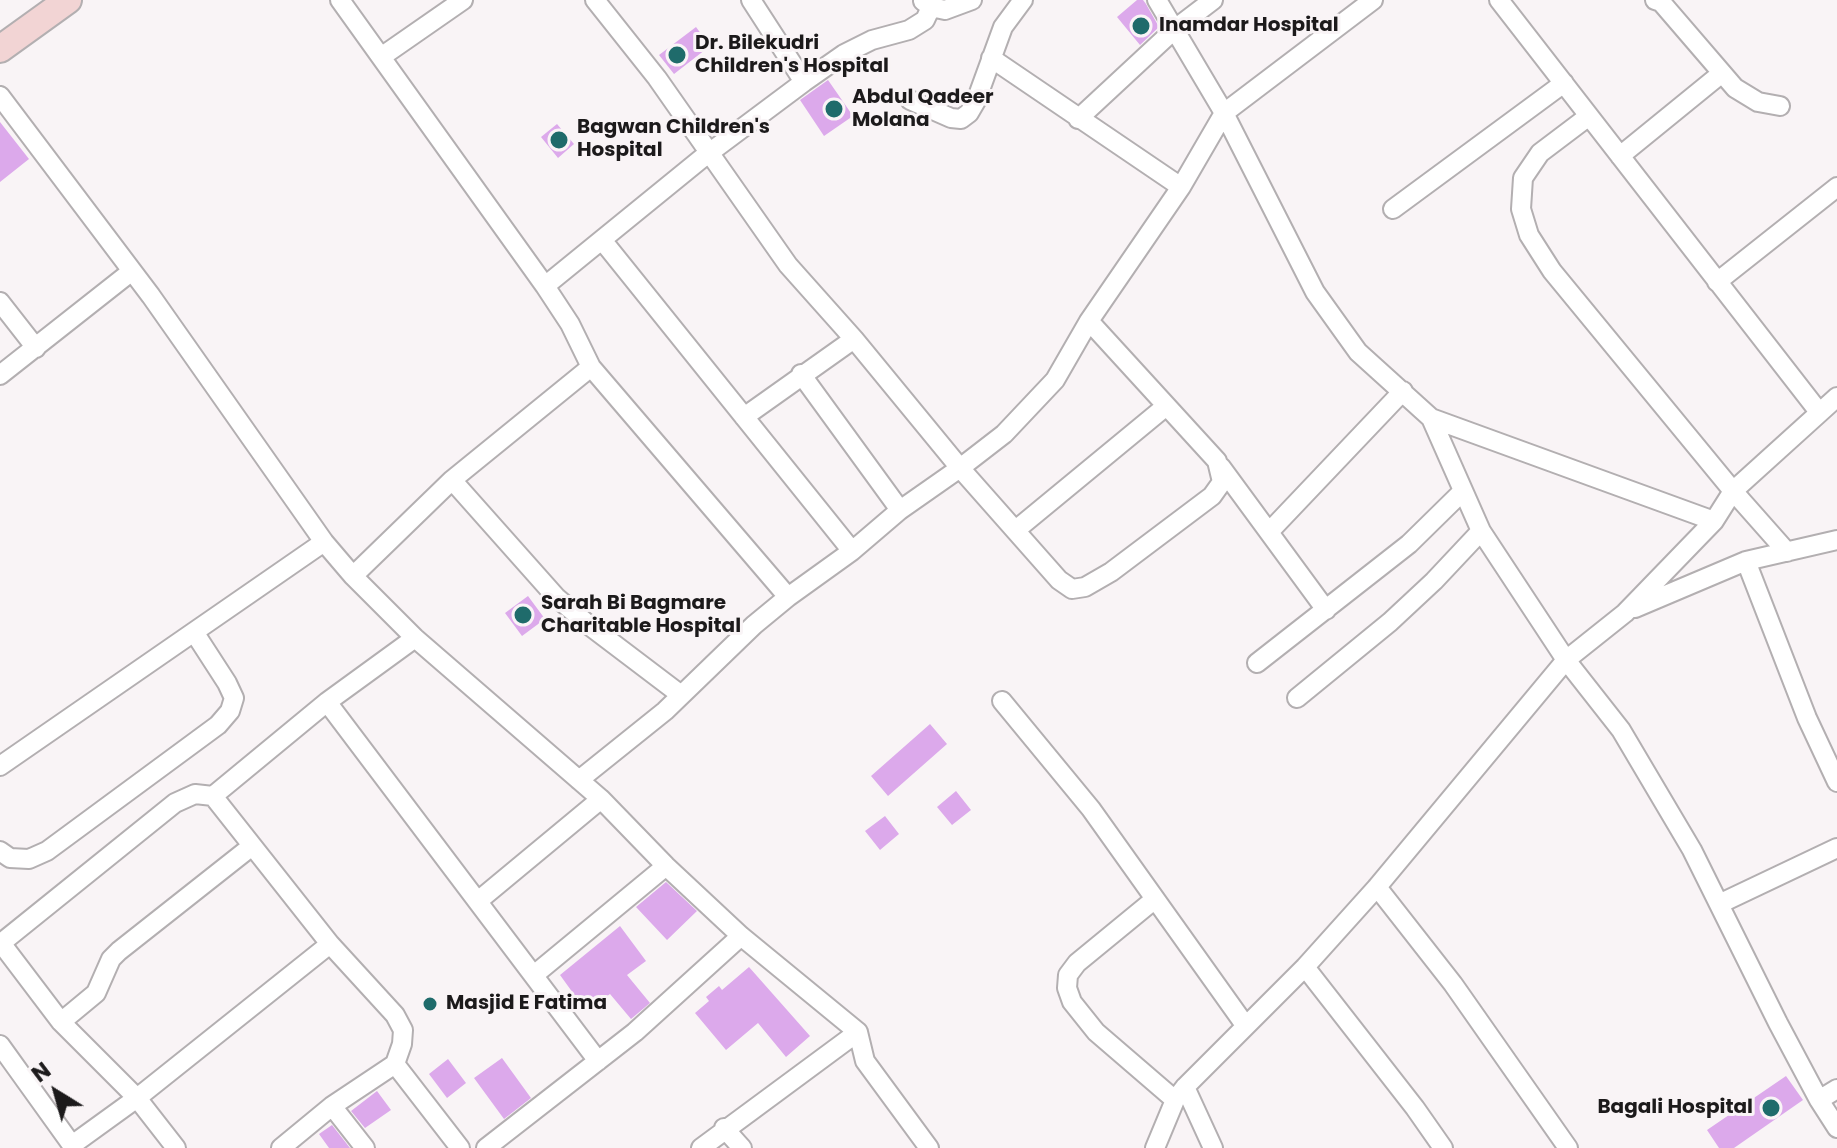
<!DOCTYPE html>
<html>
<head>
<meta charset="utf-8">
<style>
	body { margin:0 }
	#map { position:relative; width:1837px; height:1148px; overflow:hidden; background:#f9f4f6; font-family:Poppins,sans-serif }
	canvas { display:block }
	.north { position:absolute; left:16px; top:1052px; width:80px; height:80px; -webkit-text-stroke:6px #f9f4f6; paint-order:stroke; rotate:323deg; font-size:22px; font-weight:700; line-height:32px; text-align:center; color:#1c1a1b }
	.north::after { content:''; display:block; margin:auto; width:28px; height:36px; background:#1c1a1b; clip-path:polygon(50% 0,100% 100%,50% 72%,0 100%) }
</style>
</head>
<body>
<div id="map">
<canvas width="1837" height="1148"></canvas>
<div class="north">N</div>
</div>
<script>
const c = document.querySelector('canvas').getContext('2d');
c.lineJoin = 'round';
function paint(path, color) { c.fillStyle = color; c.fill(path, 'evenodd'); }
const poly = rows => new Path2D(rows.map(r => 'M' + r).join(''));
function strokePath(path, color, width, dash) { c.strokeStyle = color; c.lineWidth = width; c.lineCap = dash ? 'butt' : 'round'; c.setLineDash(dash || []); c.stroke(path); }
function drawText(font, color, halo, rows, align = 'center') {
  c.font = font + ' Poppins,sans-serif'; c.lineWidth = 6; c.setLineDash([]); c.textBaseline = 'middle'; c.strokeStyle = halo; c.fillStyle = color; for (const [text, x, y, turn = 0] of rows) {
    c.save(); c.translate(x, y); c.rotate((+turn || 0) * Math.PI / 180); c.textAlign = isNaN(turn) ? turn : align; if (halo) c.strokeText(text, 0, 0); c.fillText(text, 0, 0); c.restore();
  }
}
const building = poly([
	[1137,0,1143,0,1146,4,1159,27,1140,45,1117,17],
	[696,27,710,46,674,74,659,55],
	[828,80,853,116,824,136,800,100],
	[0,122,29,159,0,182],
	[557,124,574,144,558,158,541,137],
	[528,596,545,619,522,636,505,613],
	[930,724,947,744,888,796,871,776],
	[956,791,971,810,952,825,937,807],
	[885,816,899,834,880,850,865,831],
	[666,882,697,911,667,940,636,907],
	[620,926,646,961,627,975,650,1003,631,1019,610,994,586,1011,560,975],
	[749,967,810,1036,786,1057,758,1023,726,1050,695,1013,709,1001,706,997,719,986,722,990],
	[502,1058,531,1098,504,1119,474,1078],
	[448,1059,466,1083,447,1098,429,1074],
	[1786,1076,1803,1100,1734,1148,1719,1148,1707,1130],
	[377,1091,391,1110,365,1128,351,1111],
	[332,1125,350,1148,329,1148,319,1134]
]);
const street = poly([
	[340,0,545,286,570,324,591,367],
	[595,0,657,78,788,265,854,339,960,468,1059,580,1072,589,1085,587,1111,572,1212,496,1222,482,1217,461,1089,321],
	[751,0,804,82],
	[1157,0,1224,113,1315,292,1358,352,1431,418,1481,531,1566,660,1621,730,1692,850,1778,1023,1819,1100,1837,1128],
	[1499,0,1819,412],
	[1655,0,1661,2,1735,88,1758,102,1780,106],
	[923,1,931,7,945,10,972,0],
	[381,57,463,0],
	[991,58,1181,187],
	[0,96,151,296,324,542,353,576,415,638,601,799,666,866,741,936,858,1032,865,1061,929,1148],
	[910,100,951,118,961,119,969,113,976,101,1003,27,1023,0],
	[1589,116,1540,153,1523,178,1521,209,1529,235,1552,271,1733,491,1787,552],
	[1078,119,1175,29,1213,0],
	[1620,156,1722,73],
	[1393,209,1564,83],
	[602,240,852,551],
	[1717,282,1837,187],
	[545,286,701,159,804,82,844,54,872,40,909,30,925,20,931,7],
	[0,302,36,348],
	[801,374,900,510],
	[0,375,132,271],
	[744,417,854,339],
	[1431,418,1714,521],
	[1221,467,1326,610],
	[452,480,556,597,590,626,681,695],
	[1017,529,1165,407],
	[1269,532,1403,391],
	[1746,561,1807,718,1837,782],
	[353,576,452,480,591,367,788,597],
	[1635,608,1746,561,1837,540],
	[1257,663,1409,544,1463,491],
	[1297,698,1390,622,1434,581,1481,531],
	[1002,701,1091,809,1245,1025],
	[327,702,598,1061],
	[0,766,324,542],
	[579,780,665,711,754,625,788,597,852,551,900,510,960,468,1004,434,1055,380,1089,321,1181,187,1224,113,1373,0],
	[0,851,10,858,29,859,47,851,218,725,230,711,234,698,227,683,194,632],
	[1377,887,1453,984,1568,1148],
	[1155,899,1077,963,1068,975,1067,988,1072,1002,1096,1032,1175,1100],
	[478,901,601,799],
	[1719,904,1837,848],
	[1,943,61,1022,137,1098,176,1148],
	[0,944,175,803,195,794,213,796],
	[1305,967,1415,1108,1443,1148],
	[534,975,666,866],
	[61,1022,96,993,111,959,119,951,252,846],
	[0,1045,74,1148],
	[395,1064,460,1148],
	[1185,1087,1213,1148],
	[1819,1100,1837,1089],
	[332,1106,365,1148],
	[724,1128,742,1148],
	[72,1145,137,1098,330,944,213,796,327,702,415,638],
	[281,1148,332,1106,395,1064,402,1044,403,1030,395,1015,330,944],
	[486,1148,635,1032,741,936],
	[701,1148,858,1032],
	[1155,1148,1175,1100,1185,1087,1305,967,1377,887,1566,660,1625,613,1714,521,1733,491,1837,397]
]);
const secondary = poly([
	[0,49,68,0]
]);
const markers = [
	[1141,26,10,"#1f6b6b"],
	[677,55,10,"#1f6b6b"],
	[834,109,10,"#1f6b6b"],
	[559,140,10,"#1f6b6b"],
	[523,615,10,"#1f6b6b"],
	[430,1004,8,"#1f6b6b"],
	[1771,1108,10,"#1f6b6b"]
];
const poiNames = [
	["Inamdar Hospital",1159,26],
	["Dr. Bilekudri",695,44],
	["Children's Hospital",695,67],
	["Abdul Qadeer",852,98],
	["Molana",852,121],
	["Bagwan Children's",577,128],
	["Hospital",577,151],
	["Sarah Bi Bagmare",541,604],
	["Charitable Hospital",541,627],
	["Masjid E Fatima",446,1004],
	["Bagali Hospital",1753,1108,"right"]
];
paint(building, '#dca9eb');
strokePath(street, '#b3afb1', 22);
strokePath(secondary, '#b3afb1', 30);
strokePath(street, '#fff', 18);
strokePath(secondary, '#f2d4d4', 26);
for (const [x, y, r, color] of markers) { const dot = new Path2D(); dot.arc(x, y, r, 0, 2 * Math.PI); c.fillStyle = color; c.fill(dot); strokePath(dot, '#f9f4f6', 3); }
drawText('bold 20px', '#1c1a1b', '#f9f4f6', poiNames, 'left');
</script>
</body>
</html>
